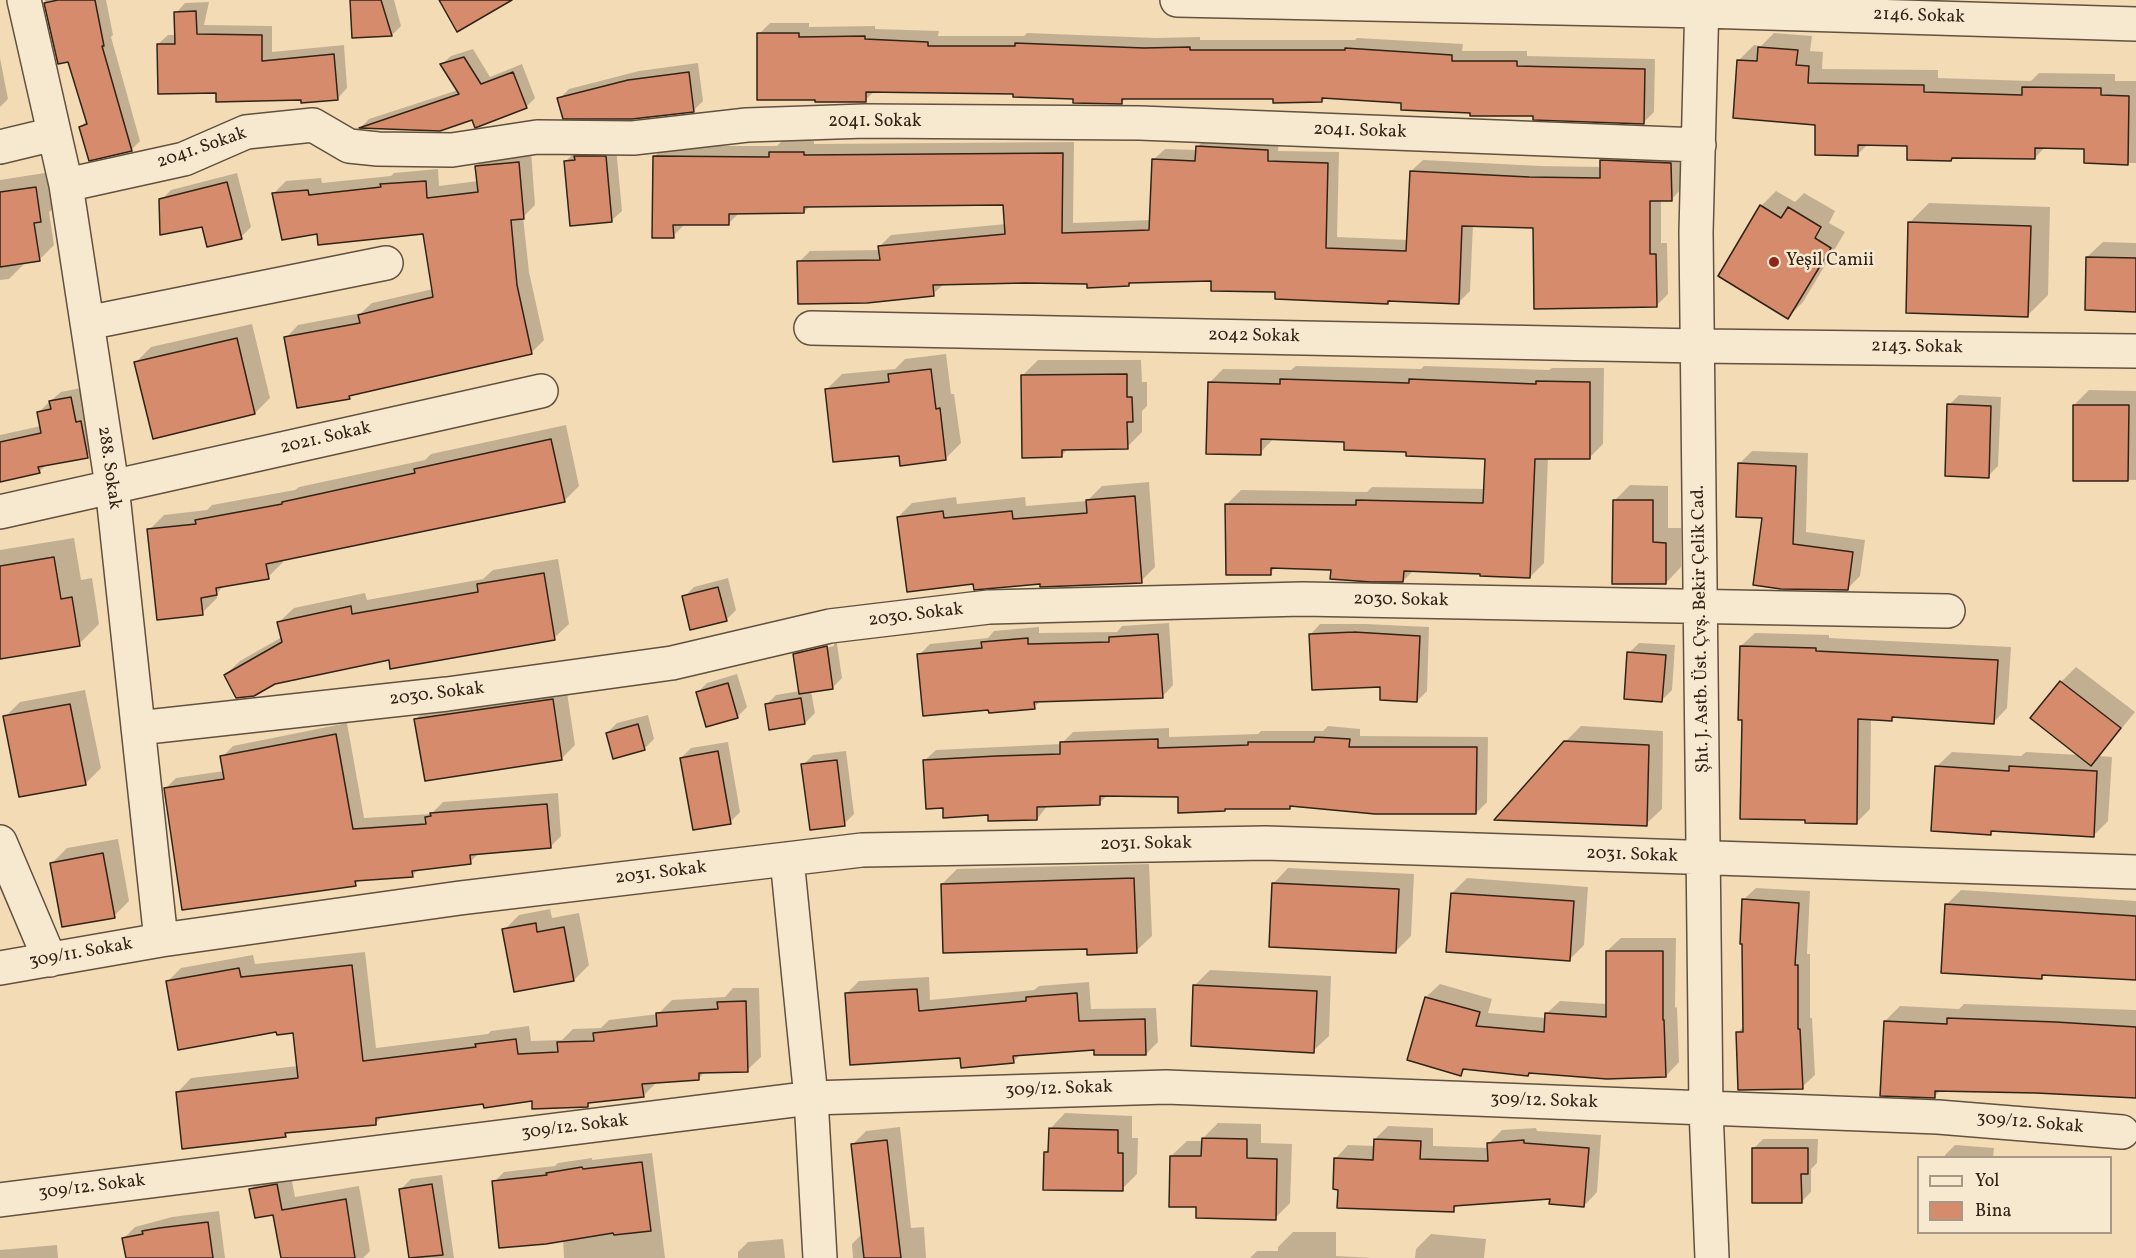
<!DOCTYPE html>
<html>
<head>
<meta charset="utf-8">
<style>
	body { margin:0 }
	#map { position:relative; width:2136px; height:1258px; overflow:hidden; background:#f3dbb6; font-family:Vollkorn,serif }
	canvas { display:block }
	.legend { position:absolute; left:1917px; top:1156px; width:195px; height:78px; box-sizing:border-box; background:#f7e8d0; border:2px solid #a89986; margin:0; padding:8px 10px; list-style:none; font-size:18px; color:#312316 }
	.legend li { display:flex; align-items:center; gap:12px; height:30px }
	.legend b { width:30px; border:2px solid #a89986 }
</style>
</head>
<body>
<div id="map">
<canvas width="2136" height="1258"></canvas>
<ul class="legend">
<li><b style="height:8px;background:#f7e8d0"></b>Yol</li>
<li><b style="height:16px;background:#d68b6d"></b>Bina</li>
</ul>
</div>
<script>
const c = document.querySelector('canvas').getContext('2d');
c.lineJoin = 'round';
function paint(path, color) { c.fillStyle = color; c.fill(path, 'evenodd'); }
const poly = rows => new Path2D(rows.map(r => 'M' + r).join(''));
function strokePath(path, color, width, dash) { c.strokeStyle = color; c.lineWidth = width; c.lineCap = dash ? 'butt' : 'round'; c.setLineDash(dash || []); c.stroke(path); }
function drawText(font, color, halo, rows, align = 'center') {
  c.font = font + ' Vollkorn,serif'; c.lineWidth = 5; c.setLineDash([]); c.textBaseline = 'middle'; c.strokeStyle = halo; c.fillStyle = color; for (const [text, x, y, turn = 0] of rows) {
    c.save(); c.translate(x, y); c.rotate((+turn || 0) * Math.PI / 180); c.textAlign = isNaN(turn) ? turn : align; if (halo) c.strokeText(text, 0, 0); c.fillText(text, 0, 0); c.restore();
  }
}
const shadow = poly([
	[45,0,106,0,113,35,111,37,140,141,131,150,81,127,87,120,69,60,59,62],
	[351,0,394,0,401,26,392,35],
	[209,2,204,25,272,26,272,52,344,45,347,88,338,98,302,98,217,92,158,44,168,35,176,35,176,13,185,3],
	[770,23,809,23,809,27,875,26,875,29,939,31,938,36,1024,36,1027,33,1156,38,1200,37,1200,40,1355,40,1357,38,1463,44,1462,51,1527,51,1527,56,1655,59,1654,112,1643,123,1471,112,1403,102,1326,97,1322,101,1275,97,1126,98,1121,103,1015,93,875,91,865,100,759,34],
	[1774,33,1812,36,1810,51,1823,52,1822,69,1938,70,1938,78,2031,81,2039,73,2115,74,2115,81,2136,81,2136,163,2086,162,2086,147,2045,147,2035,158,1954,156,1951,160,1909,144,1869,143,1857,155,1739,60,1754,45,1761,46],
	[473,49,490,77,522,64,535,98,526,107,476,126,473,119,439,130,379,129,362,126,369,119,458,90,442,64,451,56],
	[0,58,8,99,0,107],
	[698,63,703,101,693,111,559,99,569,89,639,71],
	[1209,135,1279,139,1278,151,1339,152,1337,237,1408,240,1411,171,1423,160,1541,166,1602,167,1602,160,1613,149,1682,152,1682,188,1671,200,1661,200,1661,243,1667,243,1668,294,1656,306,1534,227,1473,225,1470,291,1459,302,1391,300,1388,303,1277,290,1213,279,1132,282,1129,285,1088,283,945,283,933,294,799,262,810,251,880,250,880,246,891,235,1006,224,1005,203,810,206,804,212,739,213,728,224,684,225,673,236,654,157,665,146,777,146,782,141,814,141,814,144,1074,142,1073,223,1151,220,1153,160,1165,149,1197,150,1197,147],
	[616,147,622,211,612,220,566,161,576,151],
	[531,150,535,205,523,217,529,272,544,340,531,353,353,393,349,397,286,338,298,325,361,313,372,303,433,289,424,232,318,233,274,193,286,181,321,178,322,183,391,176,394,173,438,169,439,186,478,181,477,166,489,154],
	[51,172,56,206,49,212,54,245,39,260,24,262,24,264,9,279,0,280,0,180],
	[237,173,251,227,241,237,203,225,161,200,171,190],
	[1776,191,1795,202,1804,193,1835,211,1829,223,1845,232,1803,302,1788,317,1761,206],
	[1929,203,2050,207,2048,295,2028,315,1909,223],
	[2103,242,2136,243,2136,310,2087,257],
	[252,324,270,398,255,413,136,362,151,347],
	[946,354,951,394,954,394,961,443,945,459,900,454,827,389,842,374,895,369,905,359],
	[1038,360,1141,360,1142,382,1147,382,1147,406,1142,411,1142,432,1127,447,1069,448,1061,456,1022,376],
	[1296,366,1421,369,1424,366,1549,370,1552,368,1604,368,1603,444,1589,458,1548,457,1544,563,1530,577,1482,572,1414,570,1403,581,1332,568,1277,566,1270,573,1227,504,1241,490,1367,492,1372,487,1485,489,1486,458,1408,450,1345,441,1274,438,1260,453,1209,383,1223,369,1291,370],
	[81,388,97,446,87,456,48,463,39,472,0,480,0,435,41,426,39,412,49,402,61,392],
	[2089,390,2136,391,2136,480,2074,479,2074,405],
	[1959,395,2001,397,1998,466,1988,476,1949,405],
	[566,425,579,486,564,501,283,559,283,562,268,577,225,585,217,593,217,598,202,613,149,530,164,515,207,510,212,505,295,490,299,487,425,460,431,454],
	[1752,451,1808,453,1806,532,1865,540,1860,576,1847,589,1781,588,1764,517,1739,464],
	[1149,482,1155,567,1141,581,974,582,898,517,912,503,956,497,957,504,1025,497,1026,506,1087,501,1102,486],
	[1630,485,1668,486,1668,528,1681,528,1681,567,1666,583,1615,500],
	[74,538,81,580,92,578,99,624,79,644,0,658,0,550],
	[558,559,569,624,554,638,390,659,225,675,240,661,282,637,279,622,294,608,365,593,367,600,483,579,493,570],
	[728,578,736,610,726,620,684,597,694,587],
	[1169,623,1173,685,1162,697,1042,700,1034,707,919,655,930,644,988,638,994,631,1039,627,1039,633,1117,632,1122,626],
	[1320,624,1365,624,1429,627,1427,691,1417,701,1382,686,1311,634],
	[1755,633,1829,635,1829,638,2011,647,2007,708,1994,722,1895,716,1891,719,1871,719,1870,809,1856,823,1743,719,1741,646],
	[836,637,842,678,832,688,811,691,815,713,805,723,766,705,776,695,800,691,794,654,805,644],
	[834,643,834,646,803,653,803,650],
	[1639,643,1675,645,1672,690,1662,700,1629,653],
	[2076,667,2135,712,2099,756,2112,757,2108,821,2093,836,1994,830,1990,833,1936,767,1952,752,2021,756,2026,752,2079,755,2032,718,2061,682],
	[737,674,747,707,737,717,697,693,707,683],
	[566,686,575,745,561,759,415,720,429,706],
	[85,690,101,768,86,783,5,717,20,702],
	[648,715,654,739,644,749,607,733,617,723],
	[347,723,364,818,431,814,443,802,558,793,561,836,550,847,480,852,470,862,420,868,412,876,360,880,355,884,165,789,176,778,224,771,222,757,233,746],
	[1328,726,1360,729,1360,736,1488,737,1487,802,1476,813,1292,805,1289,808,1227,808,1224,810,1179,796,1108,795,1099,803,1048,805,1037,819,944,807,924,761,936,750,1061,744,1073,732,1169,728,1169,737,1258,734,1261,731,1323,731],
	[1581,726,1663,731,1662,809,1646,824,1565,742],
	[728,742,740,812,730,822,681,758,691,748],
	[846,751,854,814,844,824,803,765,813,755],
	[118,839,129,901,114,916,52,863,67,848],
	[1149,864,1152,936,1136,951,942,884,957,869],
	[1288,868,1414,874,1411,936,1396,951,1273,884],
	[1467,878,1588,887,1584,945,1569,960,1452,893],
	[1756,888,1810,891,1807,954,1810,954,1810,1018,1812,1018,1815,1075,1802,1087,1737,1033,1744,1026,1743,900],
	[1961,890,2136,901,2136,979,2044,974,2041,977,1946,905],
	[550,909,552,918,579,913,589,965,574,980,504,930,519,915],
	[1621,938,1676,938,1675,1008,1677,1007,1679,1062,1666,1076,1531,1071,1528,1075,1466,1068,1461,1074,1409,1059,1426,997,1440,984,1492,999,1488,1013,1546,1018,1546,1014,1560,1001,1607,1004,1607,951],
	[365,952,376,1048,488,1034,491,1031,529,1026,531,1041,562,1040,573,1029,601,1028,609,1020,658,1014,672,1000,725,997,733,988,759,988,761,1057,747,1070,706,1071,698,1079,658,1081,643,1096,591,1101,587,1106,534,1099,484,1102,384,1115,376,1123,289,1131,285,1135,178,1092,191,1078,298,1066,294,1031,278,1030,167,982,181,968,253,955,255,964],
	[1210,970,1331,976,1329,1036,1313,1051,1195,985],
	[929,977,930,1000,1034,990,1039,986,1089,982,1091,1009,1156,1008,1158,1042,1146,1054,1096,1049,1021,1054,1013,1062,961,1057,847,993,859,981],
	[1964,1004,2136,1010,2136,1097,2036,1091,1941,1090,1934,1097,1885,1021,1900,1006,1959,1009],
	[1065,1113,1132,1116,1132,1138,1138,1138,1137,1174,1122,1189,1045,1153,1050,1148,1050,1129],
	[1218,1123,1261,1124,1261,1143,1292,1144,1290,1203,1275,1218,1197,1206,1171,1156,1187,1141,1203,1141,1203,1138],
	[1388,1126,1433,1128,1433,1146,1489,1148,1489,1143,1502,1130,1536,1128,1537,1131,1601,1135,1597,1192,1584,1206,1551,1198,1459,1204,1453,1210,1339,1188,1335,1159,1348,1145,1375,1146,1375,1139],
	[900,1127,911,1228,924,1227,926,1258,853,1258,852,1244,863,1233,853,1144,866,1131],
	[1763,1139,1818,1139,1817,1163,1811,1169,1811,1192,1801,1202,1753,1149],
	[1955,1145,1994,1148,1993,1158,1945,1158,1945,1155],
	[652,1153,665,1258,564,1258,563,1239,494,1182,504,1172,555,1166,558,1163,592,1158,592,1160],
	[290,1171,295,1197,359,1186,370,1251,363,1258,282,1258,275,1213,251,1189,265,1175],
	[442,1175,454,1258,410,1258,401,1189,411,1179],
	[219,1211,225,1258,128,1258,124,1238,135,1227,172,1217],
	[1293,1232,1336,1232,1336,1256,1373,1258,1250,1258,1257,1251,1278,1251,1278,1247],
	[1431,1234,1486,1239,1484,1258,1415,1258,1416,1249],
	[783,1239,785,1258,738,1258,738,1252,748,1242],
	[57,1245,58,1258,0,1258,0,1250]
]);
const building = poly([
	[58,0,95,0,104,46,102,46,132,151,89,161,79,127,87,124,68,62,58,64,44,3,58,0],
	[350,0,381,0,392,36,352,38,350,0],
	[439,0,512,0,457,32,439,0],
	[196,11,197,34,262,35,262,61,334,54,338,100,301,103,301,100,216,102,216,93,158,94,157,44,175,44,174,12,196,11],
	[757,33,799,33,799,37,865,36,865,39,928,42,928,46,1015,46,1015,43,1144,48,1190,47,1190,50,1345,50,1345,48,1452,55,1452,61,1517,61,1517,66,1645,69,1644,124,1533,120,1533,116,1470,116,1470,113,1401,110,1401,103,1322,98,1322,102,1273,103,1273,99,1122,99,1122,104,1073,103,1073,99,1013,97,1013,94,866,92,866,102,815,102,815,100,757,100,757,33],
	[1758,47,1798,50,1796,65,1809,66,1808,83,1924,85,1924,92,2022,95,2022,87,2101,88,2101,95,2129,96,2128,165,2084,163,2084,149,2035,148,2035,159,1952,158,1951,161,1907,160,1907,146,1858,145,1858,156,1815,155,1815,125,1733,118,1737,60,1757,61,1758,47],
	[464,57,481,84,513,72,527,108,475,128,472,120,440,131,359,128,459,94,440,64,464,57],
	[689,72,694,112,632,119,563,119,557,98,628,80,689,72],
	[1196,146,1268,150,1268,161,1328,163,1326,248,1406,251,1410,171,1529,177,1600,178,1600,160,1671,163,1672,201,1650,201,1650,254,1656,254,1657,307,1534,309,1533,228,1462,226,1459,304,1388,301,1388,304,1275,299,1275,292,1211,291,1211,281,1129,283,1129,286,1087,288,1087,284,1025,283,933,285,934,296,867,303,798,304,797,261,880,260,878,246,1005,234,1003,205,804,207,804,213,729,214,729,225,673,225,674,238,652,238,653,156,769,157,769,152,804,152,804,155,1063,153,1062,233,1149,230,1152,159,1195,161,1196,146],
	[574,156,606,156,612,222,570,226,564,161,575,160,574,156],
	[519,162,524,219,511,220,517,285,532,354,349,396,350,399,297,408,284,337,360,323,358,315,433,297,423,234,318,245,317,234,282,240,272,193,308,190,309,195,381,187,380,184,426,181,427,198,478,192,475,166,519,162],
	[227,182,242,239,207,247,202,227,160,235,159,199,227,182],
	[36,187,41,222,34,223,40,261,0,267,0,192,36,187],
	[1760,205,1781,218,1788,207,1821,227,1815,238,1831,248,1788,319,1718,276,1760,205],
	[1908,222,2031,226,2028,317,1906,313,1908,222],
	[2086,257,2136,258,2136,312,2085,310,2086,257],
	[237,338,255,414,153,439,134,362,237,338],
	[931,369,936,409,940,408,946,460,900,466,899,456,833,462,825,389,889,382,888,374,931,369],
	[1127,374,1127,397,1132,397,1133,422,1127,422,1128,449,1062,450,1062,457,1022,458,1021,375,1127,374],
	[1280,379,1409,383,1409,379,1536,384,1536,381,1590,382,1590,459,1535,459,1530,578,1480,576,1480,574,1404,571,1403,582,1371,582,1330,579,1331,570,1271,568,1271,575,1226,575,1225,504,1356,505,1356,500,1483,503,1485,459,1406,456,1406,452,1344,450,1344,442,1261,439,1261,455,1206,454,1208,382,1280,384,1280,379],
	[71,397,76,422,81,421,88,458,38,467,40,473,0,482,0,442,41,433,37,412,51,409,49,401,71,397],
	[1947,404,1991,406,1989,478,1945,476,1947,404],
	[2073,405,2129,405,2128,481,2073,481,2073,405],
	[551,439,565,502,266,564,269,579,216,588,217,595,201,598,203,615,157,620,147,529,196,524,195,520,282,504,282,502,415,473,414,469,551,439],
	[1738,463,1796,466,1793,544,1853,552,1848,590,1781,589,1753,585,1762,518,1736,517,1738,463],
	[1135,496,1142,583,1040,587,1040,584,974,590,973,584,907,592,897,517,943,511,944,518,1012,511,1013,519,1087,513,1086,500,1135,496],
	[1613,500,1653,500,1653,542,1666,543,1666,584,1612,584,1613,500],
	[54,557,61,599,72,597,80,646,0,659,0,566,54,557],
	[544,573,555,640,390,669,389,660,275,684,254,696,236,698,224,675,282,642,277,622,351,606,352,614,478,592,477,584,544,573],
	[718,587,727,621,690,630,682,596,718,587],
	[1354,632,1420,636,1417,702,1380,700,1380,687,1312,690,1309,634,1354,632],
	[1158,634,1163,698,1034,702,1035,709,989,713,988,710,923,716,917,654,982,648,981,642,1028,638,1028,644,1109,642,1109,637,1158,634],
	[827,646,833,689,799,694,793,654,827,646],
	[1740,646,1816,648,1816,651,1998,660,1994,724,1892,717,1892,721,1858,719,1857,824,1805,823,1805,820,1740,819,1742,720,1738,720,1740,646],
	[1627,652,1666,655,1662,702,1624,699,1627,652],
	[2060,681,2121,728,2091,766,2030,718,2060,681],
	[728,683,738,718,706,727,696,692,728,683],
	[801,698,805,724,769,730,765,704,801,698],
	[553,699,562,760,425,781,414,719,553,699],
	[70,704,86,785,19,797,3,716,70,704],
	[638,724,645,750,613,759,606,733,638,724],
	[336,734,353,829,426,824,425,817,431,816,430,813,547,804,551,848,470,855,471,864,412,871,413,877,355,881,356,886,182,910,164,788,224,779,220,756,336,734],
	[1315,737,1350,739,1349,747,1477,747,1476,814,1375,814,1290,806,1290,809,1225,809,1225,811,1178,813,1178,797,1100,796,1100,805,1037,807,1037,820,988,821,988,815,943,818,943,808,926,809,923,760,996,756,1060,754,1060,742,1158,739,1158,748,1248,745,1248,742,1314,742,1315,737],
	[1564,741,1649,745,1647,826,1494,820,1564,741],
	[718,751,731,824,693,830,680,758,718,751],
	[837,760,845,826,810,830,801,764,837,760],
	[1935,766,2009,771,2009,766,2097,771,2094,837,1991,831,1991,835,1931,831,1935,766],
	[103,853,115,918,62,927,50,863,103,853],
	[1134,878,1137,953,1087,955,1087,949,943,953,941,884,1134,878],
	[1272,883,1399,889,1396,953,1269,947,1272,883],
	[1451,893,1574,901,1570,961,1446,952,1451,893],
	[1742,899,1799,903,1795,965,1798,965,1798,1029,1800,1029,1803,1089,1738,1090,1736,1032,1743,1032,1742,944,1740,944,1742,899],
	[1945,904,2136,916,2136,980,2042,975,2042,979,1941,973,1945,904],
	[536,923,537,932,564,927,574,981,514,992,502,929,536,923],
	[1606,951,1663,951,1663,1020,1664,1020,1666,1077,1607,1079,1529,1073,1528,1076,1463,1069,1461,1076,1407,1060,1425,997,1480,1012,1476,1026,1544,1032,1545,1013,1606,1017,1606,951],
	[352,965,363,1061,476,1047,475,1044,516,1039,518,1054,558,1052,557,1042,594,1041,593,1033,657,1026,656,1013,718,1009,717,1002,746,1001,748,1072,699,1073,699,1080,642,1084,644,1097,588,1103,588,1107,532,1109,532,1101,484,1108,483,1104,376,1118,376,1125,285,1133,286,1137,182,1149,176,1092,298,1078,293,1033,277,1035,276,1032,178,1050,166,981,239,968,241,977,352,965],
	[1193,985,1317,991,1314,1053,1191,1046,1193,985],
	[917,989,919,1011,1026,1001,1026,997,1077,993,1079,1021,1145,1019,1146,1055,1094,1055,1094,1050,1013,1056,1014,1063,961,1068,960,1058,850,1065,845,993,917,989],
	[1947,1018,2056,1022,2136,1027,2136,1098,2036,1093,1935,1091,1935,1098,1880,1096,1884,1021,1947,1024,1947,1018],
	[1049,1128,1118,1130,1118,1153,1123,1153,1123,1191,1043,1190,1044,1152,1048,1152,1049,1128],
	[1202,1138,1247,1139,1247,1158,1277,1159,1276,1220,1196,1218,1196,1207,1169,1207,1170,1156,1201,1156,1202,1138],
	[1374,1139,1421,1141,1420,1159,1488,1161,1487,1143,1524,1140,1524,1143,1589,1148,1584,1207,1549,1204,1550,1199,1454,1206,1454,1212,1337,1208,1338,1190,1333,1189,1334,1158,1373,1160,1374,1139],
	[887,1140,901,1258,864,1258,851,1144,887,1140],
	[1752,1148,1808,1148,1808,1174,1801,1174,1802,1203,1752,1203,1752,1148],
	[642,1162,651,1231,614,1235,613,1233,546,1244,499,1248,492,1181,547,1175,546,1173,582,1167,583,1169,642,1162],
	[277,1184,282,1210,346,1199,355,1258,281,1258,273,1215,255,1218,249,1189,277,1184],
	[432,1184,443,1255,409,1258,399,1189,432,1184],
	[208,1222,213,1258,126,1258,122,1238,143,1234,142,1231,159,1228,208,1222]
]);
const minor = poly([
	[24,0,66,185,112,486,161,940],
	[1177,0,1702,11,2136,24],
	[1702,0,1696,232,1706,1109,1712,1258],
	[0,147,54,134],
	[66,185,184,159,246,132,313,125,349,146,378,149,452,150,537,137,633,138,747,125,865,121,1140,123,1699,145],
	[87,323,386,263],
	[811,328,1698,346,2136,351],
	[0,512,541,391],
	[138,728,447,694,672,663,830,626,989,607,1302,599,1948,611],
	[0,842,50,960],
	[787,859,811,1098,820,1258],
	[0,968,161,940,460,898,862,850,1266,843,2136,872],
	[0,1200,811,1098,1166,1087,1938,1117,2122,1132]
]);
const markers = [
	[1774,262,6,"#8f2418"]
];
const streetNames = [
	["2146. Sokak",1919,17,2],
	["2041. Sokak",875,123],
	["2041. Sokak",1360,132,2],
	["2041. Sokak",202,149,-19],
	["2042 Sokak",1254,337,1],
	["2143. Sokak",1917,348,1],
	["2021. Sokak",326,439,-13],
	["288. Sokak",108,468,82],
	["2030. Sokak",1401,601,1],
	["2030. Sokak",916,616,-7],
	["Şht. J. Astb. Üst. Çvş. Bekir Çelik Cad.",1702,629,-91],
	["2030. Sokak",437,695,-7],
	["2031. Sokak",1146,845,-1],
	["2031. Sokak",1632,856,2],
	["2031. Sokak",661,874,-7],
	["309/11. Sokak",81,954,-10],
	["309/12. Sokak",1059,1090,-2],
	["309/12. Sokak",1544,1102,2],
	["309/12. Sokak",2030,1124,5],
	["309/12. Sokak",575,1128,-7],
	["309/12. Sokak",92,1188,-7]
];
const poiNames = [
	["Yeşil Camii",1786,262]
];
paint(shadow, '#0003');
paint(building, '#d68b6d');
strokePath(building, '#312316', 1.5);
strokePath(minor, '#62513e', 36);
strokePath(minor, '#f7e8d0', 33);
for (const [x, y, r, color] of markers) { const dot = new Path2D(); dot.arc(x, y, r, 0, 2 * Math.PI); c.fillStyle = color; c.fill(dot); strokePath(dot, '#f7e8d0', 2); }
drawText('18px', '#312316', '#f7e8d0', streetNames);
drawText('18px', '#312316', '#f7e8d0', poiNames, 'left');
</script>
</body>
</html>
